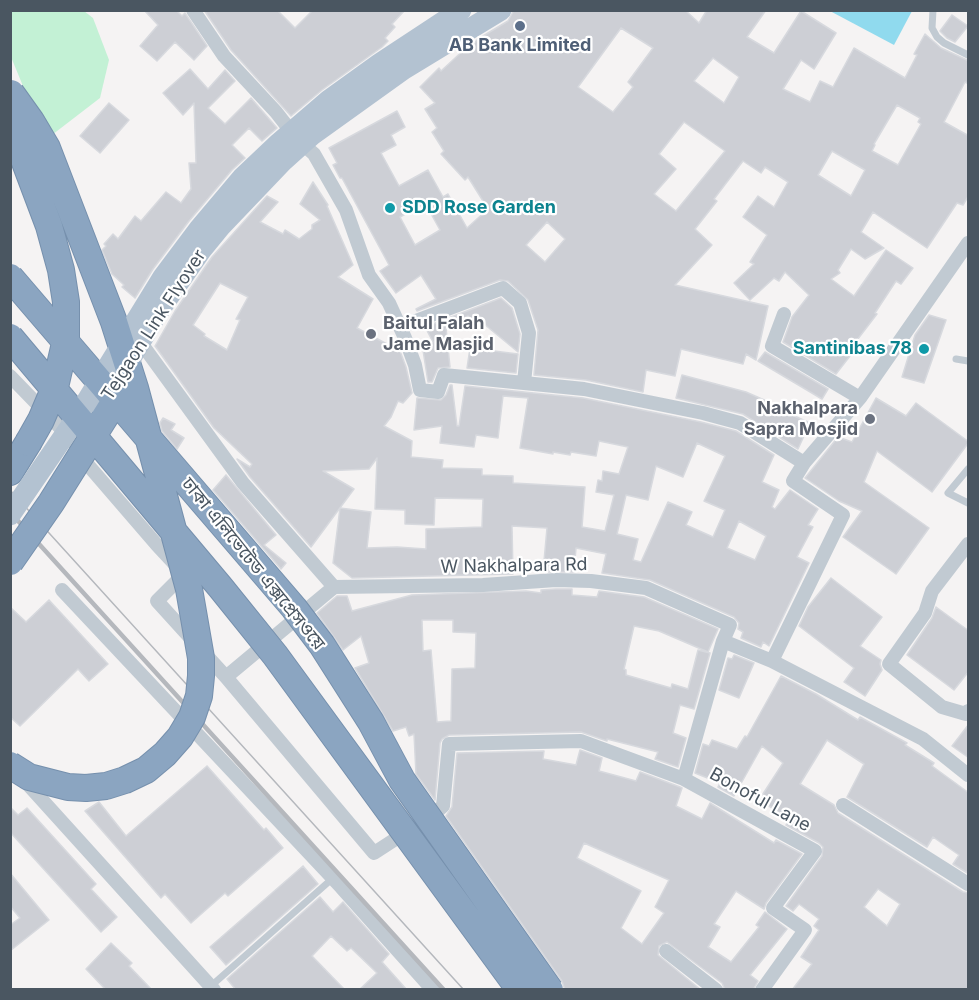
<!DOCTYPE html>
<html>
<head>
<meta charset="utf-8">
<style>
	body { margin:0 }
	#map { position:relative; width:979px; height:1000px; overflow:hidden; background:#f5f3f3; font-family:Inter,sans-serif }
	canvas { display:block }
	.frame { position:absolute; inset:0; border:12px solid #4a5661; pointer-events:none }
</style>
</head>
<body>
<div id="map">
<canvas width="979" height="1000"></canvas>
<div class="frame"></div>
</div>
<script>
const c = document.querySelector('canvas').getContext('2d');
c.lineJoin = 'round';
function paint(path, color) { c.fillStyle = color; c.fill(path, 'evenodd'); }
const poly = rows => new Path2D(rows.map(r => 'M' + r).join(''));
function strokePath(path, color, width, dash) { c.strokeStyle = color; c.lineWidth = width; c.lineCap = dash ? 'butt' : 'round'; c.setLineDash(dash || []); c.stroke(path); }
function drawText(font, color, halo, rows, align = 'center') {
  c.font = font + ' Inter,"Noto Sans Bengali",sans-serif'; c.lineWidth = 4.5; c.setLineDash([]); c.textBaseline = 'middle'; c.strokeStyle = halo; c.fillStyle = color; for (const [text, x, y, turn = 0] of rows) {
    c.save(); c.translate(x, y); c.rotate((+turn || 0) * Math.PI / 180); c.textAlign = isNaN(turn) ? turn : align; if (halo) c.strokeText(text, 0, 0); c.fillText(text, 0, 0); c.restore();
  }
}
const green = poly([
	[10,11,84,11,93,18,109,60,100,98,48,138,30,103,11,57]
]);
const water = poly([
	[830,11,912,10,912,11,894,45]
]);
const building = poly([
	[144,10,176,10,182,16,185,13,207,46,194,60,175,42,157,61,140,46,158,25,144,10],
	[204,10,277,10,295,28,313,10,405,10,392,24,395,27,385,38,388,41,382,47,322,90,291,116,231,50,204,10],
	[514,10,685,10,699,23,707,10,766,10,747,37,774,53,801,11,836,33,814,69,801,60,783,89,810,102,820,81,833,87,854,48,905,78,917,55,914,54,925,34,941,48,969,61,969,84,965,82,944,122,969,136,969,195,963,205,957,203,927,248,873,212,861,232,884,248,865,259,851,249,838,270,840,273,831,279,854,296,886,250,913,268,901,284,896,281,875,313,877,314,854,344,857,347,836,374,783,342,792,317,809,295,785,272,779,281,774,278,750,300,734,283,754,264,750,262,767,235,743,217,758,196,774,207,788,182,765,167,761,173,743,161,714,199,717,201,695,229,712,245,675,285,768,306,756,360,746,354,743,364,681,349,675,376,646,370,643,392,586,380,534,375,538,330,528,300,508,281,500,280,417,311,416,309,436,299,421,275,396,293,380,271,389,265,342,178,340,178,333,165,337,163,329,148,397,111,405,127,391,135,396,145,381,153,399,186,428,170,443,197,448,194,467,228,488,209,468,177,465,180,441,154,444,151,432,132,437,128,425,109,435,103,420,87,439,68,441,71,467,47,469,49,478,39,508,21,514,10],
	[621,28,653,48,628,82,633,87,613,112,578,87,621,28],
	[713,58,739,77,724,103,694,81,713,58],
	[897,105,920,118,918,122,921,124,898,165,872,151,875,145,874,144,897,105],
	[684,122,725,151,676,211,654,194,676,169,659,154,684,122],
	[832,151,865,170,851,196,818,175,832,151],
	[425,203,440,230,415,245,400,217,425,203],
	[547,222,565,239,545,262,526,245,547,222],
	[952,15,968,26,955,42,947,38,940,31,952,15],
	[190,69,208,89,225,70,235,81,208,108,225,124,251,98,277,128,262,141,249,128,232,145,245,158,232,170,189,221,153,269,135,298,122,287,124,285,112,274,102,250,106,246,104,244,113,234,118,239,135,216,141,221,166,192,181,203,191,189,189,163,196,163,194,103,183,115,163,93,190,69],
	[109,103,129,120,100,153,80,136,109,103],
	[313,182,328,205,327,206,353,265,338,277,373,299,357,328,400,351,406,367,412,393,403,403,398,401,391,417,384,426,412,441,411,457,443,460,442,468,482,469,482,475,513,476,513,483,585,487,582,527,605,531,614,495,596,492,598,480,602,481,603,471,619,474,628,447,599,441,596,456,571,452,570,455,553,452,553,454,520,448,528,398,503,396,498,438,476,435,474,447,440,443,442,426,414,430,417,398,441,400,446,395,450,385,452,385,457,426,459,426,465,386,583,398,701,422,736,431,774,455,762,482,779,490,772,507,775,509,790,490,818,509,808,525,813,527,797,557,809,563,769,646,763,642,761,647,741,638,743,632,738,629,739,623,734,617,650,580,602,573,606,554,576,548,574,572,543,572,547,528,512,526,513,574,352,578,333,563,340,508,371,512,367,548,397,547,426,549,426,529,482,527,482,526,483,499,435,498,434,525,405,524,405,510,375,509,377,458,369,469,323,471,354,489,311,547,250,477,237,459,250,467,252,464,214,428,155,346,175,311,212,257,267,196,278,202,260,222,283,234,285,230,299,239,312,229,312,225,320,220,300,204,313,182],
	[220,283,248,297,236,319,240,320,227,350,204,336,205,334,193,325,220,283],
	[697,443,725,456,704,501,725,510,713,537,686,525,692,512,668,502,641,562,633,560,638,539,617,534,626,495,648,500,656,466,683,477,697,443],
	[739,521,766,536,755,560,727,548,739,521],
	[501,298,512,308,520,334,518,352,478,319,475,323,468,316,446,328,450,367,438,368,432,382,428,382,422,344,433,342,425,327,501,298],
	[929,315,946,320,924,383,902,377,915,335,929,315],
	[470,348,518,354,516,373,467,368,470,348],
	[765,352,828,389,822,399,758,361,765,352],
	[682,375,746,392,771,403,770,405,810,423,798,449,743,414,676,398,682,375],
	[876,398,906,416,916,403,969,442,932,492,877,451,864,482,929,528,896,574,843,537,862,511,839,501,805,478,838,437,852,442,876,398],
	[163,418,175,424,171,430,184,438,177,449,162,431,160,423,163,418],
	[226,475,276,535,264,545,286,563,281,569,213,490,226,475],
	[831,578,882,617,860,646,881,660,880,664,882,670,865,696,844,682,854,668,799,626,808,607,831,578],
	[556,589,572,589,572,595,597,597,599,591,644,597,718,629,708,652,659,631,634,626,624,669,626,670,626,675,671,688,672,684,688,689,698,650,710,653,694,709,680,705,673,733,686,738,678,767,655,759,658,752,607,739,607,741,581,732,449,735,442,739,440,743,435,800,416,774,414,734,409,736,406,727,393,731,355,668,369,663,361,636,343,650,317,613,337,596,347,596,352,611,412,595,526,591,541,593,541,590,556,589],
	[422,620,453,620,453,632,476,633,475,668,452,669,451,721,437,722,431,650,423,651,422,620],
	[49,600,108,664,89,681,78,669,20,726,10,717,10,607,26,622,49,600],
	[936,607,969,631,969,671,954,690,907,655,932,618,936,607],
	[734,655,754,663,739,698,719,690,728,658,732,659,734,655],
	[781,676,816,694,858,720,860,717,907,743,905,745,934,763,932,766,969,793,969,874,953,864,959,855,933,837,927,847,847,797,864,764,827,740,800,784,834,805,838,813,963,892,969,893,969,990,792,990,812,964,801,957,819,930,814,926,819,919,799,904,793,911,786,906,822,856,823,847,819,843,786,825,790,819,759,800,783,763,762,746,734,796,718,787,720,783,695,773,703,744,709,746,712,740,737,749,745,736,747,737,781,676],
	[878,889,900,904,887,926,864,907,878,889],
	[969,724,969,758,952,746,969,724],
	[580,750,602,758,599,771,636,781,640,772,680,787,682,788,676,806,702,819,710,803,774,843,776,840,802,854,766,903,764,909,736,891,714,924,720,927,708,947,731,962,759,927,756,925,765,912,787,929,750,975,758,981,753,990,725,990,722,983,667,942,659,946,658,955,701,990,565,990,562,981,446,816,452,807,457,753,544,751,543,759,576,765,580,750],
	[584,843,669,880,655,907,664,913,642,944,621,928,641,891,577,858,584,843],
	[207,766,264,830,266,828,283,848,228,896,225,893,191,923,165,894,161,898,85,811,99,802,126,836,207,766],
	[10,807,18,815,27,808,96,884,91,889,117,917,101,932,10,832,10,807],
	[303,866,318,884,226,965,210,947,303,866],
	[10,873,49,920,10,951,10,925,20,918,10,906,10,873],
	[320,897,333,912,343,902,389,954,382,962,407,990,359,990,377,973,351,948,347,951,331,936,312,956,345,990,236,990,227,979,320,897],
	[111,943,132,963,129,966,152,990,106,990,86,969,111,943]
]);
const lane = poly([
	[933,10,932,28,937,37,944,43,968,55],
	[956,359,968,361],
	[968,469,948,493,968,503],
	[211,986,333,878]
]);
const street = poly([
	[193,10,224,56,276,112,297,139,314,154,346,210,369,275,389,303,405,338,415,365,420,390,438,392,444,375,584,389,703,413,740,423,804,463],
	[400,327,503,288,520,303,529,333,524,383],
	[144,347,243,483,334,587,483,585,556,580,591,581,646,588,730,625,723,641,772,661,923,739,968,775],
	[10,376,72,440,88,465,157,545,184,574,157,601,226,677,374,853,434,814,443,806,449,744,581,741,684,779],
	[860,398,968,243],
	[968,544,932,591,925,613,889,664,942,707,966,714,968,711],
	[62,590,341,887,433,990],
	[723,641,684,779,815,851,773,908,805,930,762,990],
	[772,661,843,515,793,481,804,463,860,398,772,346,784,314],
	[226,677,334,587],
	[24,780,214,990],
	[843,805,968,884],
	[666,951,716,990]
]);
const highway = poly([
	[10,472,28,443]
]);
const tram = poly([
	[10,490,464,990]
]);
const rail = poly([
	[10,512,444,990]
]);
const primaryBridge = poly([
	[102,407,158,312,202,249,220,227,282,162,312,135,404,69,501,10],
	[10,515,77,417,163,277,199,229,242,178,279,143,329,100,379,64,461,10]
]);
const highwayBridge = poly([
	[11,96,20,149,49,226,61,270,66,302,66,339,55,387,41,420,28,443],
	[10,277,294,608,322,645,371,722,402,780,550,990],
	[10,337,221,588,275,655,520,990],
	[10,562,51,503,115,401],
	[10,765,29,777,68,787,86,788,106,786,125,780,146,770,165,754,180,737,192,717,199,696,201,676,201,658,189,589,135,388,114,322,47,148,31,121,11,93]
]);
const markers = [
	[520,26,6,"#5c6f8a"],
	[390,208,6,"#0f9aa8"],
	[371,334,6,"#6b7280"],
	[924,349,6,"#0f9aa8"],
	[870,419,6,"#6b7280"]
];
const serviceNames = [
	["AB Bank Limited",520,46]
];
const cultureNames = [
	["SDD Rose Garden",402,208],
	["Santinibas 78",912,349,"right"]
];
const worshipNames = [
	["Baitul Falah",383,324],
	["Jame Masjid",383,345],
	["Nakhalpara",858,409,"right"],
	["Sapra Mosjid",858,430,"right"]
];
const streetNames = [
	["Tejgaon Link Flyover",154,325,-57],
	["ঢাকা এলিভেটেড এক্সপ্রেসওয়ে",253,564,51],
	["W Nakhalpara Rd",514,566,-1],
	["Bonoful Lane",760,800,29]
];
paint(green, '#c3f1d5');
paint(water, '#90daee');
paint(building, '#cdcfd5');
strokePath(building, '#d7d9de', 1.5);
strokePath(highway, '#7690ad', 28);
strokePath(lane, '#c1cad2', 7);
strokePath(street, '#c1cad2', 14);
strokePath(highway, '#8ba5c1', 26);
strokePath(tram, '#b5b8bd', 1.5);
strokePath(rail, '#b5b8bd', 4.5);
strokePath(highwayBridge, '#7690ad', 28, []);
strokePath(primaryBridge, '#b3c2d1', 21);
strokePath(highwayBridge, '#8ba5c1', 26);
for (const [x, y, r, color] of markers) { const dot = new Path2D(); dot.arc(x, y, r, 0, 2 * Math.PI); c.fillStyle = color; c.fill(dot); strokePath(dot, '#fff', 2); }
drawText('bold 18px', '#4e5e75', '#fff', serviceNames);
drawText('bold 18px', '#0d838f', '#fff', cultureNames, 'left');
drawText('bold 18px', '#5b616d', '#fff', worshipNames, 'left');
drawText('18px', '#4a5661', '#fff', streetNames);
</script>
</body>
</html>
